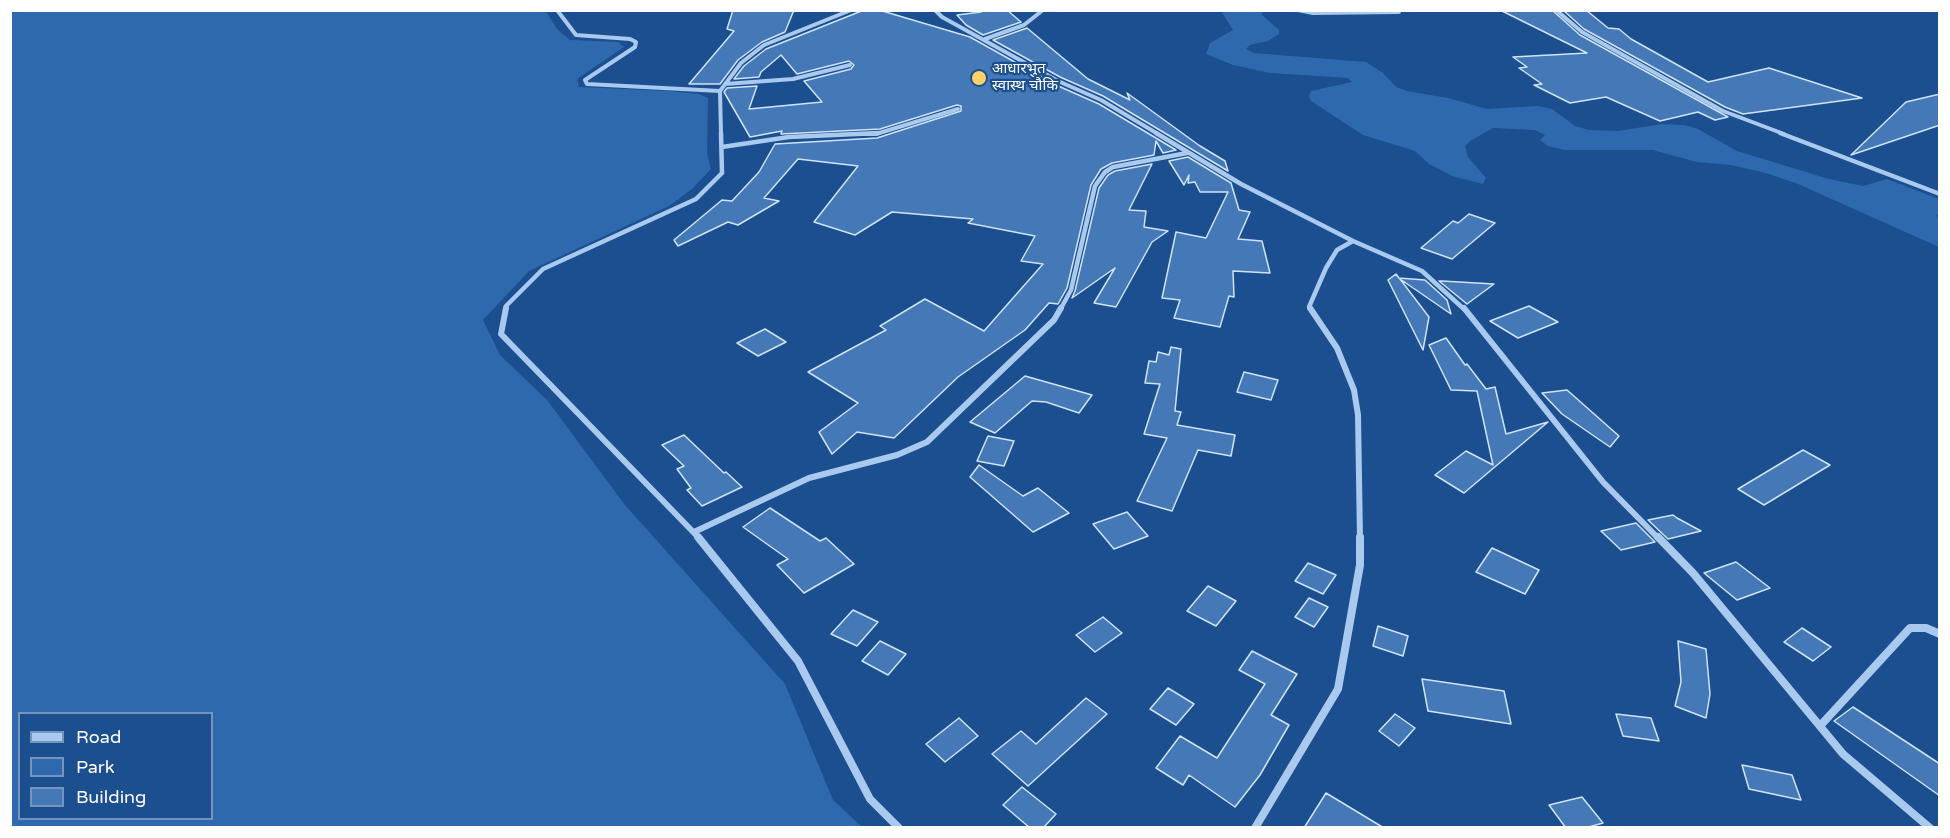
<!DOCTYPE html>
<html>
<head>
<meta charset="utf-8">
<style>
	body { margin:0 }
	#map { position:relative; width:1950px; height:838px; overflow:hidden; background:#1b4f8f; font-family:"Varela Round",sans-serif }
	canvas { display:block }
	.frame { position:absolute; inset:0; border:12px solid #fff; pointer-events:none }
	.legend { position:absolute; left:18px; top:712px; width:195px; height:108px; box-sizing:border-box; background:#1b4f8f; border:2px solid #7695bc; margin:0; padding:8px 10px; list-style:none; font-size:18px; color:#fff }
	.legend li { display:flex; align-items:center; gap:12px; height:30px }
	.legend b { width:30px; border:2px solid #7695bc }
</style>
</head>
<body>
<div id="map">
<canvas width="1950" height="838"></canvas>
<div class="frame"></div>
<ul class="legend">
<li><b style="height:8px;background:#a9c9ee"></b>Road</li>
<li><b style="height:16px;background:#2e69ad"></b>Park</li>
<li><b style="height:16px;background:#4478b7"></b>Building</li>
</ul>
</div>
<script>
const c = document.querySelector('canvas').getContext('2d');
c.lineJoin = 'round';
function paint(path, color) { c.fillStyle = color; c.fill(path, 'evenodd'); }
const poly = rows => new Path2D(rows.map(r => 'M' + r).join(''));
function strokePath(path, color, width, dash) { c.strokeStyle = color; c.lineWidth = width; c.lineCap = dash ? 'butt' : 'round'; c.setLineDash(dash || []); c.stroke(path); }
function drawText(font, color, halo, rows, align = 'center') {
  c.font = font + ' "Varela Round","Noto Sans Devanagari",sans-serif'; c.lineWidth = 4.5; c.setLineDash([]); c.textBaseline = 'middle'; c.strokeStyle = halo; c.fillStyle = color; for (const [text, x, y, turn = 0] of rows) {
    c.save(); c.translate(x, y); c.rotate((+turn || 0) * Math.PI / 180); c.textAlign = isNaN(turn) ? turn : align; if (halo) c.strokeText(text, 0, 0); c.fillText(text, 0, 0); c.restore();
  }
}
const green = poly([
	[10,11,546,11,557,29,570,40,618,42,624,47,577,79,579,87,669,91,699,94,708,98,707,153,711,169,692,189,669,206,529,271,483,320,500,355,547,400,625,505,785,684,833,800,862,827,11,827],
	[20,714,212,714,212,818,20,818],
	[1221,11,1262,11,1262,15,1279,30,1279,34,1268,41,1250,45,1246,49,1254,53,1366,62,1383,73,1396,87,1407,91,1448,98,1487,109,1538,106,1552,109,1575,126,1589,130,1618,131,1662,124,1684,125,1698,129,1737,151,1829,179,1863,186,1887,179,1939,199,1939,214,1936,216,1939,217,1939,247,1798,184,1766,173,1731,165,1697,162,1653,150,1565,150,1548,146,1540,140,1545,135,1535,130,1493,128,1470,141,1465,146,1468,157,1486,178,1483,184,1452,176,1429,164,1415,151,1363,135,1311,101,1309,96,1311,91,1352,82,1348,78,1270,73,1233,65,1206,54,1210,43,1233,30]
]);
const building = poly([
	[733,10,794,10,785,32,762,42,738,60,720,84,689,84,734,31,727,29,733,10],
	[864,10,879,10,970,37,1056,85,1099,104,1176,150,1163,153,1156,141,1154,155,1112,163,1101,169,1091,185,1067,288,1058,304,1049,303,1025,330,958,377,894,438,857,432,832,454,819,432,858,403,808,372,886,330,880,326,925,299,984,331,1043,264,1021,261,1035,236,968,223,973,219,892,212,855,235,814,222,858,166,798,159,764,198,779,201,738,225,728,222,678,246,674,240,722,200,732,201,759,172,775,144,877,138,961,111,961,106,957,105,880,129,781,134,782,131,750,137,724,92,727,88,757,86,749,109,822,102,804,81,851,69,854,65,849,61,797,74,781,55,761,72,759,77,734,79,744,66,766,49,864,10],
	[981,10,1007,10,1021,22,983,35,966,25,957,15,981,12,981,10],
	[1500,10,1552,10,1580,35,1728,117,1715,120,1698,112,1660,121,1606,97,1570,103,1534,85,1542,84,1519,68,1527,67,1513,57,1587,53,1500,10],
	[1563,10,1586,10,1608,28,1619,29,1631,39,1708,82,1769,68,1862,98,1743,114,1725,107,1584,29,1563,10],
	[1027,28,1088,79,1130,100,1127,93,1200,146,1225,161,1228,171,1103,96,1060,77,993,40,1027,28],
	[1940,94,1940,125,1851,155,1906,102,1940,94],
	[1188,157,1231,183,1239,210,1250,212,1238,239,1262,241,1270,273,1233,271,1234,297,1229,296,1220,327,1174,318,1180,300,1162,298,1176,232,1206,238,1228,192,1200,192,1195,182,1188,183,1189,175,1184,185,1169,161,1188,157],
	[1152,164,1129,210,1146,211,1144,227,1168,231,1152,242,1116,307,1094,303,1115,268,1072,298,1075,291,1099,188,1108,175,1115,171,1152,164],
	[1469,214,1495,223,1452,259,1421,248,1453,221,1458,223,1469,214],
	[1396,274,1399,278,1425,280,1447,300,1451,314,1400,279,1429,317,1423,350,1388,280,1396,274],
	[1439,281,1442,281,1494,284,1467,304,1439,281],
	[1529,306,1558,322,1518,338,1490,321,1529,306],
	[765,329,786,342,758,356,737,343,765,329],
	[1446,338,1465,365,1467,364,1486,389,1495,387,1506,434,1548,422,1464,493,1435,475,1466,451,1493,465,1477,391,1451,390,1429,345,1446,338],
	[1171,347,1181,349,1175,411,1181,412,1177,425,1235,435,1231,456,1198,450,1172,511,1137,501,1167,438,1144,434,1160,384,1145,383,1149,361,1156,362,1158,352,1169,355,1171,347],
	[1244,372,1278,380,1271,400,1237,392,1244,372],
	[1025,376,1092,395,1079,413,1046,402,1032,401,995,433,970,422,1025,376],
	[1567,390,1619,436,1610,447,1562,414,1542,393,1567,390],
	[684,435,724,473,726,472,742,487,702,506,687,490,691,488,677,469,684,466,662,445,684,435],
	[988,436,1014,441,1004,466,977,461,988,436],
	[1803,450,1830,465,1764,505,1738,489,1803,450],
	[979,465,1023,496,1038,488,1069,513,1033,532,970,477,979,465],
	[770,508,820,541,826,538,854,564,804,593,777,565,788,559,743,527,770,508],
	[1127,512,1148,536,1114,549,1093,524,1127,512],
	[1673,515,1677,518,1701,531,1668,539,1648,520,1673,515],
	[1636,523,1655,542,1621,550,1601,531,1636,523],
	[1492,548,1539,570,1525,594,1476,572,1492,548],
	[1736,562,1770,588,1737,600,1704,573,1736,562],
	[1308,563,1336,575,1323,594,1295,581,1308,563],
	[1208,586,1236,601,1216,626,1187,611,1208,586],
	[1309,598,1328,607,1314,627,1295,617,1309,598],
	[853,610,878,622,857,646,831,634,853,610],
	[1103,617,1122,633,1095,652,1076,635,1103,617],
	[1378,626,1408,636,1403,656,1373,646,1378,626],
	[1802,628,1831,647,1813,661,1784,642,1802,628],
	[880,641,906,654,888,675,862,661,880,641],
	[1678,641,1706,649,1710,694,1706,718,1675,706,1681,682,1678,641],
	[1252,651,1297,674,1271,715,1289,725,1260,775,1235,807,1189,775,1183,785,1156,768,1180,736,1217,758,1265,684,1239,670,1252,651],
	[1422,679,1504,691,1511,724,1428,711,1422,679],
	[1168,688,1194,704,1176,725,1150,709,1168,688],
	[1086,698,1107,714,1028,786,992,754,1021,731,1036,744,1086,698],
	[1853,707,1940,764,1940,796,1834,721,1853,707],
	[1395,714,1415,728,1399,746,1379,731,1395,714],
	[1616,714,1651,718,1659,741,1623,736,1616,714],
	[959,718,978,736,945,762,926,744,959,718],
	[1742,765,1792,775,1801,800,1749,789,1742,765],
	[1022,787,1056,814,1043,828,1030,828,1003,805,1022,787],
	[1326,793,1384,828,1304,828,1326,793],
	[1582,797,1603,823,1585,828,1566,828,1549,805,1582,797]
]);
const minorFar3 = poly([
	[557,10,576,35,630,39,636,42,635,47,585,80,587,84,720,91],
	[935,10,942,17,1058,81,1101,100,1158,134],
	[1298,10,1313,13,1399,12],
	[1556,10,1582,32,1723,111,1784,134],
	[985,39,1024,25,1043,10],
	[725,84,793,79,850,65],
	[721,134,720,91,741,63,764,45,851,10],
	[863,134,876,134,958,109]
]);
const minorFar2 = poly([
	[1156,133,1241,184,1353,241,1422,271,1465,310],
	[1780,133,1940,194],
	[722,147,789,137,879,133],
	[505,310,506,306,543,269,696,199,722,173,721,133],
	[1060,310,1071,290,1095,186,1105,172,1113,167,1187,153],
	[1311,310,1309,307,1326,268,1337,250,1353,241]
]);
const minorFar1 = poly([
	[506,308,501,334,700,539],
	[1310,308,1337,348,1354,390,1358,415,1360,539],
	[1464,308,1603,482,1659,539],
	[694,532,809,478,897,455,927,442,1054,320,1061,308]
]);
const minor = poly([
	[698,537,798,661,870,799,899,828],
	[1658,537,1693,573,1843,754,1930,828],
	[1820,726,1910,628,1926,628,1940,634],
	[1255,828,1338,689,1360,565,1360,537]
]);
const markers = [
	[979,78,8,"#ffd166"]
];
const farPoinames = [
	["आधारभुत",992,69],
	["स्वास्थ चौकि",992,86]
];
paint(green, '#2e69ad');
paint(building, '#4478b7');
strokePath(building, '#cfe3fa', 1.5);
strokePath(minorFar3, '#a9c9ee', 4);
strokePath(minorFar2, '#a9c9ee', 4.5);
strokePath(minorFar1, '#a9c9ee', 6);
strokePath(minor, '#a9c9ee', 8);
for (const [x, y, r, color] of markers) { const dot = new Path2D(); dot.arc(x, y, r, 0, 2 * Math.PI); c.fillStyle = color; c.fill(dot); strokePath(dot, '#1b4f8f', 2); }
drawText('15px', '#fff', '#1b4f8f', farPoinames, 'left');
</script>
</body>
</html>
